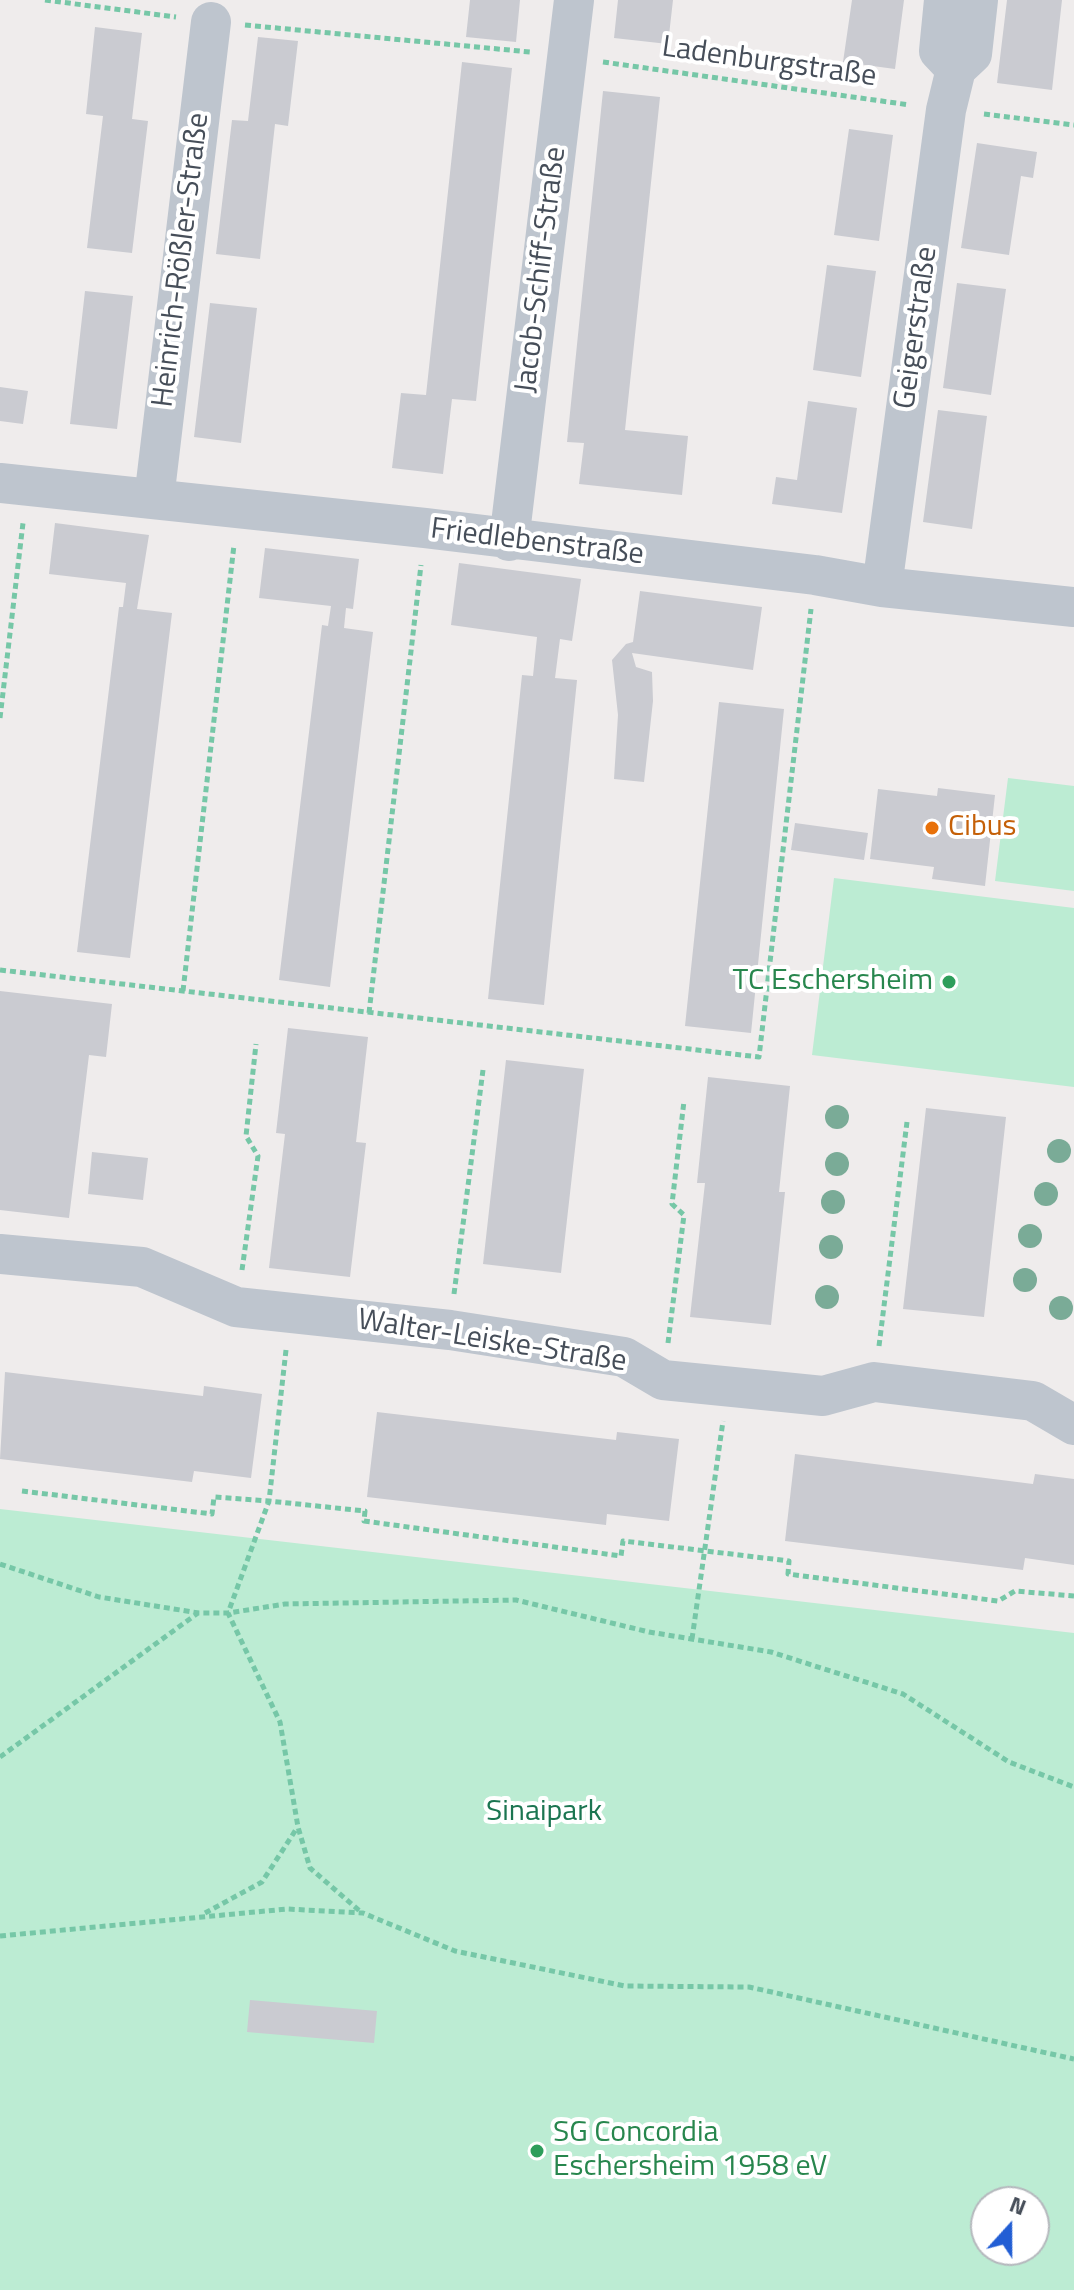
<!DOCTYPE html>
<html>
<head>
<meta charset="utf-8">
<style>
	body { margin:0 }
	#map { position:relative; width:1074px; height:2290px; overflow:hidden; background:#efecec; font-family:"Titillium Web",sans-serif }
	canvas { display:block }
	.north { position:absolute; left:970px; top:2186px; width:80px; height:80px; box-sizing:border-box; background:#fff; border:2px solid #b5b8bd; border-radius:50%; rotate:21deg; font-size:22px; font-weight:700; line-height:32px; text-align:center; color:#464e59 }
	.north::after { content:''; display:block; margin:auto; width:28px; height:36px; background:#225ed4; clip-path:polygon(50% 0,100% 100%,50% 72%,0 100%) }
</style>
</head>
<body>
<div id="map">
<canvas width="1074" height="2290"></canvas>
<div class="north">N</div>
</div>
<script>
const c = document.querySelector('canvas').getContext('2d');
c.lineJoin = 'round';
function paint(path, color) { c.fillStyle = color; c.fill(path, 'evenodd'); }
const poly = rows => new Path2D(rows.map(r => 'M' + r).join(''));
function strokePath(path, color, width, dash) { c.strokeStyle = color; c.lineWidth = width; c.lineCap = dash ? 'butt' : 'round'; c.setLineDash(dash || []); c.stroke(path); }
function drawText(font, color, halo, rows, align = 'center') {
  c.font = font + ' "Titillium Web",sans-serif'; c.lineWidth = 8; c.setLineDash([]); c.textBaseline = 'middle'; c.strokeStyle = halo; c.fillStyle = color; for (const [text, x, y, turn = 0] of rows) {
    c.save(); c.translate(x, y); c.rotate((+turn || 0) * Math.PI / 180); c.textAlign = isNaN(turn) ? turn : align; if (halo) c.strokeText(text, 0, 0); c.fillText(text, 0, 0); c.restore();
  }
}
const green = poly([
	[1008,778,1074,786,1074,891,995,881],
	[834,878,1074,908,1074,1087,812,1055],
	[0,1509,1074,1633,1074,2290,0,2290],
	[986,2202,1034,2202,1034,2250,986,2250]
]);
const building = poly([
	[470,0,520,0,516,42,466,37],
	[618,0,673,0,668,44,614,38],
	[852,0,904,0,895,69,843,62],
	[1007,0,1062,0,1052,90,997,83],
	[95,27,142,33,132,119,148,121,132,253,87,248,103,116,86,114],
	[258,37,298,41,288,126,275,124,260,259,216,254,232,120,248,121],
	[462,62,512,68,476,401,452,399,443,474,392,468,401,393,426,395],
	[603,91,660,97,625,430,688,436,682,495,579,484,584,443,567,442],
	[849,129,893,135,879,241,834,235],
	[977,143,1037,152,1033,178,1021,176,1009,255,961,248],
	[827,265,876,271,861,377,813,370],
	[957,283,1006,289,991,395,943,388],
	[85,291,133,296,117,429,70,424],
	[210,303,257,308,241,443,194,437],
	[0,387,28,391,23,424,0,421],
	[808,401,857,408,842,513,772,504,776,477,797,480],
	[938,410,987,416,972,529,923,522],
	[55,523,149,535,137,609,172,613,130,958,77,952,119,607,123,607,126,583,49,574],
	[265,548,359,559,353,609,346,608,344,628,373,632,330,987,279,980,322,625,328,626,331,606,259,598],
	[459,563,581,579,572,641,560,639,555,678,577,680,544,1005,488,999,522,675,533,676,537,637,451,625],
	[640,591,762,607,753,670,632,653,636,667,652,672,653,701,644,782,614,779,618,715,612,660,626,644,633,642],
	[719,702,784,709,751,1033,685,1026],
	[938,788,995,795,985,886,932,879,934,867,870,859,878,789,937,796],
	[795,823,868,833,864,860,791,850],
	[0,991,112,1004,106,1057,89,1055,69,1218,0,1210],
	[288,1028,368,1037,356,1142,366,1143,350,1277,269,1268,285,1134,276,1133],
	[506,1060,584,1069,561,1273,483,1264],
	[708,1077,790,1086,779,1192,785,1192,771,1325,690,1317,705,1183,697,1183],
	[926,1108,1006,1117,984,1317,903,1309],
	[92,1152,148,1158,143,1200,88,1194],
	[5,1372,203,1396,204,1386,262,1394,251,1478,194,1471,192,1482,0,1459],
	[377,1412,616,1440,617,1432,679,1439,669,1521,607,1514,606,1525,367,1497],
	[795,1454,1033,1484,1035,1474,1074,1479,1074,1565,1025,1558,1023,1570,785,1541],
	[250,2000,377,2011,374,2043,247,2032]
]);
const path = poly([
	[45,0,176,17],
	[245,25,530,52],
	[603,62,910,105],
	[984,114,1074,125],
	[0,718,23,523],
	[0,970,759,1057,811,609],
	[183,991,234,545],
	[369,1013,421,565],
	[242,1270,258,1156,246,1136,256,1044],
	[454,1294,483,1070],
	[668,1343,684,1215,672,1204,684,1101],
	[879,1346,907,1122],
	[286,1350,269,1501,228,1613,280,1722,298,1827,310,1868,362,1913],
	[22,1491,212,1514,214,1497,269,1501,365,1511,364,1521,621,1556,623,1541,789,1561,788,1574,998,1601,1015,1591,1074,1596],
	[0,1564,99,1597,199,1613,228,1613,285,1604,516,1600,649,1632,771,1652,903,1694,1009,1762,1074,1787],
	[692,1639,723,1421],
	[0,1757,198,1613],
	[205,1913,262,1882,297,1828],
	[0,1936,287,1909,363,1913,455,1951,625,1986,749,1987,1074,2059]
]);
const minor = poly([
	[944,0,939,51,956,69,972,54,978,0],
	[0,483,425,528,815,575,882,587,1074,607],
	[154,499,211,22],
	[509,541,574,0],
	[882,587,946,110,956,69],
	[0,1254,142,1267,236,1307,450,1330,624,1357,663,1380,823,1396,874,1382,1033,1401,1074,1425]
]);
const trees = [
	[837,1117],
	[1059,1151],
	[837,1164],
	[1046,1194],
	[833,1202],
	[1030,1236],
	[831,1247],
	[1025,1280],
	[827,1297],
	[1061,1308]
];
const markers = [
	[932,828,8,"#e8710a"],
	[949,982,8,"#2e9e5b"],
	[537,2151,8,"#2e9e5b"]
];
const streetNames = [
	["Ladenburgstraße",769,63,8],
	["Heinrich-Rößler-Straße",182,260,-83],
	["Jacob-Schiff-Straße",542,270,-83],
	["Geigerstraße",917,328,-82],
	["Friedlebenstraße",537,543,7],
	["Walter-Leiske-Straße",492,1342,9]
];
const foodNames = [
	["Cibus",948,828]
];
const leisureNames = [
	["TC Eschersheim",933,982],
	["SG Concordia",553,2134,"left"],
	["Eschersheim 1958 eV",553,2168,"left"]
];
const parkNames = [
	["Sinaipark",544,1813]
];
paint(green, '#bcecd3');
paint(building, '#cacbd1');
strokePath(path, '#76c7a7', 5, [6, 4]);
strokePath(minor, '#bec5ce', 40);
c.fillStyle = '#7aab97';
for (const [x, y] of trees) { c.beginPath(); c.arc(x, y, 12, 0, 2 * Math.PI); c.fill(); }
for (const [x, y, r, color] of markers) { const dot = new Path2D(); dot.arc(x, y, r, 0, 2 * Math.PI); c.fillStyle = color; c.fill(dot); strokePath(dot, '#fff', 3); }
drawText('30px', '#464e59', '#fff', streetNames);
drawText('30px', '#c56008', '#fff', foodNames, 'left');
drawText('30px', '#27864d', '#fff', leisureNames, 'right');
drawText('30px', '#1b7551', '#fff', parkNames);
</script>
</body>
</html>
